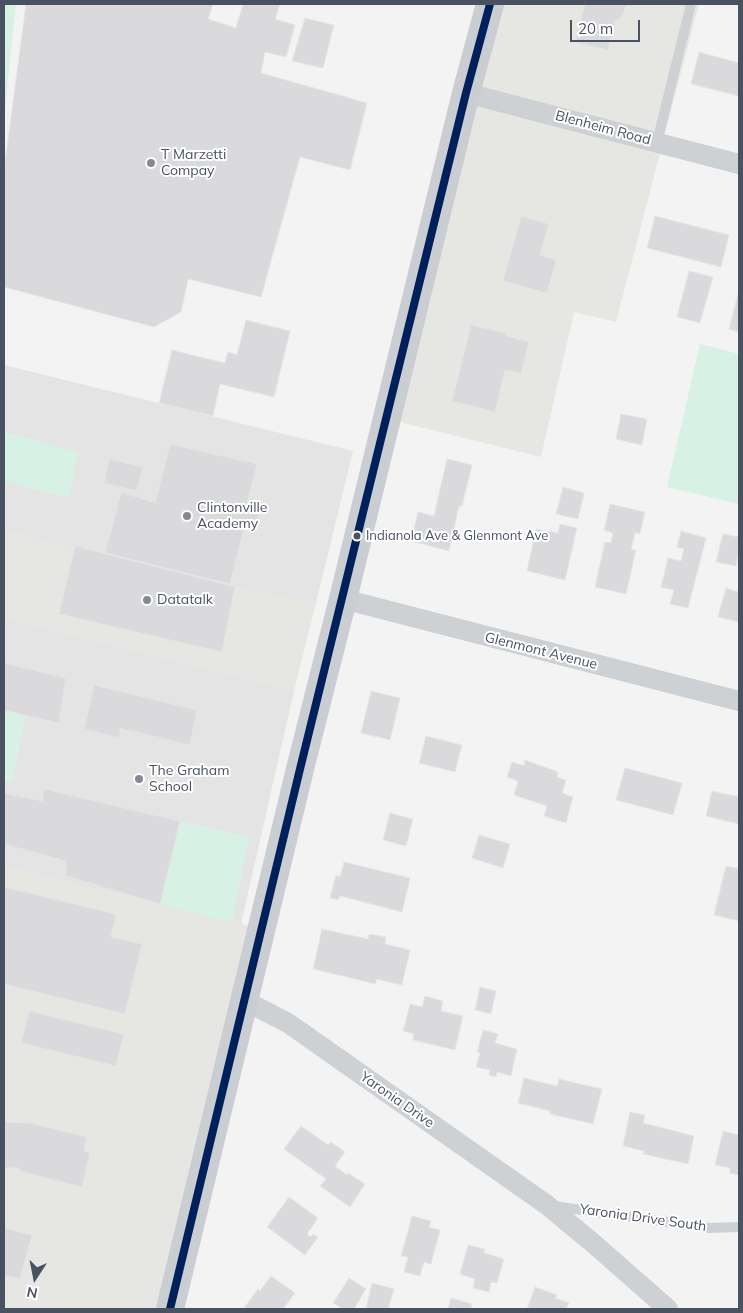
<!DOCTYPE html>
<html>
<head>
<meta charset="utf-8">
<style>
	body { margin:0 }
	#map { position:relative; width:743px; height:1313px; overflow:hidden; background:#f3f3f3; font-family:Mulish,sans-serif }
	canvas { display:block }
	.frame { position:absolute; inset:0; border:5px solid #495260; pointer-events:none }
	.north { position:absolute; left:10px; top:1253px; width:50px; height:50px; -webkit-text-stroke:4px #fff; paint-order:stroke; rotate:191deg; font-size:14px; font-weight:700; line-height:20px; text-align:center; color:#495260 }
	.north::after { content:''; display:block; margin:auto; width:18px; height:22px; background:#495260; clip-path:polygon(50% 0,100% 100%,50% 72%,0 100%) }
	.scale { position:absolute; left:570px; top:20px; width:70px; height:22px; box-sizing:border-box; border:2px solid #495260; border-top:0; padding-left:6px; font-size:15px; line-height:18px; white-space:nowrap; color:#495260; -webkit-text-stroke:4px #fff; paint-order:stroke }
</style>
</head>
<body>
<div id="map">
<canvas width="743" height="1313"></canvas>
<div class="frame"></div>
<div class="north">N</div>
<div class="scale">20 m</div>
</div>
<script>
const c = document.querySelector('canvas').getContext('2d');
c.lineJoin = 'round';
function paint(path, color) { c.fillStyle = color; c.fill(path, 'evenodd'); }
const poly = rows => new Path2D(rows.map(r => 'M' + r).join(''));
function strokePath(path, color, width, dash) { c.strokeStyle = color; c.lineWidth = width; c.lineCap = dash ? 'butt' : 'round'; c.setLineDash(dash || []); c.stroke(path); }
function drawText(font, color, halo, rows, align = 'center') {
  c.font = font + ' Mulish,sans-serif'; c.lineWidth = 4; c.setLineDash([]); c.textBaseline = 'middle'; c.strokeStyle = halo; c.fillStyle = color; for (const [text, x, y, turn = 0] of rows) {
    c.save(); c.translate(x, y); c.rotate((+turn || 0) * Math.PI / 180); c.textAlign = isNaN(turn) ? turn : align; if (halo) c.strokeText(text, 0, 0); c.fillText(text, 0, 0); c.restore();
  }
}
const commercial = poly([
	[499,4,699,4,616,322,574,312,541,457,391,420],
	[4,529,316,603,294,691,279,686,4,618],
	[4,867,262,929,171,1309,4,1309]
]);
const education = poly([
	[4,365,353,451,316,603,235,587,4,530],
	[4,618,279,686,294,691,241,924,4,867]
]);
const green = poly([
	[4,4,16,4,4,118],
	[700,344,739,354,739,504,667,487],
	[4,432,78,452,69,498,4,481],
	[4,709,26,715,12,782,4,780],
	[180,821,249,837,232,922,160,904]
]);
const building = poly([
	[26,4,213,4,208,19,236,28,243,4,280,4,275,19,295,25,286,57,265,52,261,73,367,103,350,170,300,157,261,297,188,279,181,312,154,327,4,287,4,170,26,4],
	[585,4,626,4,623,16,615,21,608,50,575,42,585,4],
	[305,18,334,25,323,68,292,61,305,18],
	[699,52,739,63,739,96,691,84,699,52],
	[521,216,549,224,540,255,556,260,547,293,503,281,521,216],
	[655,216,729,235,721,267,647,248,655,216],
	[689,271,713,277,700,323,677,317,689,271],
	[739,290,739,332,729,329,739,290],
	[246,320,290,331,274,397,220,384,213,416,159,403,172,350,225,363,228,352,237,355,246,320],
	[471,325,506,333,506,336,529,342,521,374,505,370,495,412,452,401,471,325],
	[621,414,647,419,642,445,616,439,621,414],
	[170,444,257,464,247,503,261,505,257,527,245,526,230,584,105,553,121,492,155,503,170,444],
	[109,459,143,467,137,491,104,483,109,459],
	[447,459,472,465,462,506,459,506,449,551,411,541,418,512,434,516,447,459],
	[563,487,584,493,578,519,556,514,563,487],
	[610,504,645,512,640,534,635,533,631,550,636,550,626,594,595,587,605,542,611,543,613,533,604,530,610,504],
	[560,524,577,528,565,580,527,571,536,529,558,533,560,524],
	[681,531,706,538,688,608,670,604,674,590,661,587,668,558,681,561,684,549,677,547,681,531],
	[723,534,739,537,739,551,736,566,716,562,723,534],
	[75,546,235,587,222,652,59,614,75,546],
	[726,588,739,592,739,622,718,617,726,588],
	[4,663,66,678,59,723,4,710,4,663],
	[94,685,197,710,190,745,120,728,120,738,84,729,94,685],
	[371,691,400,698,390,740,361,733,371,691],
	[426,736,462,745,455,772,419,763,426,736],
	[525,760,558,772,557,777,566,780,562,793,573,797,566,823,544,816,547,806,514,795,518,781,507,777,512,762,524,766,525,760],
	[625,768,682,783,673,815,616,800,625,768],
	[44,789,180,821,160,904,66,876,66,861,4,844,4,793,42,801,44,789],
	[712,791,739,797,739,824,706,816,712,791],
	[390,813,413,819,406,846,383,840,390,813],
	[479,835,510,844,503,868,472,858,479,835],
	[344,862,410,878,402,912,340,896,338,900,330,898,336,875,340,877,344,862],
	[726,866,739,869,739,921,714,915,726,866],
	[4,887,116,914,111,937,142,944,125,1014,4,984,4,887],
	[322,929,368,939,369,934,386,937,385,944,410,950,402,985,376,979,376,984,313,969,322,929],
	[480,987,496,991,491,1014,475,1010,480,987],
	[425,996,443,1001,441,1011,463,1016,455,1050,413,1040,414,1034,403,1031,410,1004,422,1007,425,996],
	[29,1011,124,1034,116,1066,21,1043,29,1011],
	[483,1030,498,1034,495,1043,517,1049,511,1076,497,1072,496,1077,489,1075,490,1070,476,1067,480,1053,477,1052,483,1030],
	[524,1078,557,1086,559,1079,602,1089,593,1124,550,1114,550,1111,518,1103,524,1078],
	[630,1112,645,1115,643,1123,694,1136,688,1164,643,1154,644,1151,623,1146,630,1112],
	[4,1122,30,1123,87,1137,84,1151,90,1153,82,1187,19,1171,19,1168,4,1168,4,1122],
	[301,1126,328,1145,331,1142,345,1152,335,1166,347,1175,348,1173,365,1184,350,1207,320,1186,326,1179,284,1149,301,1126],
	[723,1131,739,1135,739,1175,730,1173,730,1168,715,1165,723,1131],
	[289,1197,318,1218,307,1234,310,1237,313,1234,318,1237,305,1255,267,1227,289,1197],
	[412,1216,431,1221,429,1227,440,1230,431,1264,424,1262,420,1276,404,1272,408,1257,401,1256,412,1216],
	[4,1228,32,1235,20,1279,4,1275,4,1228],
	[468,1245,485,1249,484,1253,504,1259,497,1283,491,1282,489,1292,473,1288,475,1279,460,1274,468,1245],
	[271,1276,295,1293,283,1309,244,1308,258,1289,260,1291,271,1276],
	[349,1278,366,1289,354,1309,343,1309,333,1303,349,1278],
	[372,1283,394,1289,388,1309,366,1309,372,1283],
	[535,1287,557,1295,555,1298,569,1303,566,1309,527,1309,535,1287],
	[451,1298,472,1304,471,1309,448,1309,451,1298]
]);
const lane = poly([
	[657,142,691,4],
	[554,1206,709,1228,739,1227]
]);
const street = poly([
	[466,93,739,164],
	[343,599,739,701],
	[243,1004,255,1006,288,1023,547,1205,594,1244,668,1309]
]);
const primary = poly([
	[170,1309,300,769,343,599,466,93,490,4]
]);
const bus1 = poly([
	[170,1309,300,769,466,93,490,4]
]);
const markers = [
	[151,163,5,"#848a93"],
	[187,516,5,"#848a93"],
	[357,536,4.5,"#495260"],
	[147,600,5,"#848a93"],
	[139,779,5,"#848a93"]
];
const busNames = [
	["Indianola Ave & Glenmont Ave",366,536]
];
const streetNames = [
	["Blenheim Road",603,128,15],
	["Glenmont Avenue",541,651,14],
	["Yaronia Drive",397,1100,35],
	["Yaronia Drive South",643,1218,8]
];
const poiNames = [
	["T Marzetti",161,155],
	["Compay",161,171],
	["Clintonville",197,508],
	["Academy",197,524],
	["Datatalk",157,600],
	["The Graham",149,771],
	["School",149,787]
];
paint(commercial, '#e6e6e2');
paint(education, '#e5e4e5');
paint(green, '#d8f1e5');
paint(building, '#dadadc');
strokePath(building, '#e4e5e6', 1);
strokePath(lane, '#ced1d4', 10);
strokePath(street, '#ced1d4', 20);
strokePath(primary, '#cacdd1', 28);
strokePath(bus1, '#00205b', 8);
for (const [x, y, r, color] of markers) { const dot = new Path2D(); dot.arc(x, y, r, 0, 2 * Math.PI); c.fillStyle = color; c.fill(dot); strokePath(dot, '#fff', 2); }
drawText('13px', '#495260', '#fff', busNames, 'left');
drawText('14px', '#495260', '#fff', streetNames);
drawText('14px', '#495260', '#fff', poiNames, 'left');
</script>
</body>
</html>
